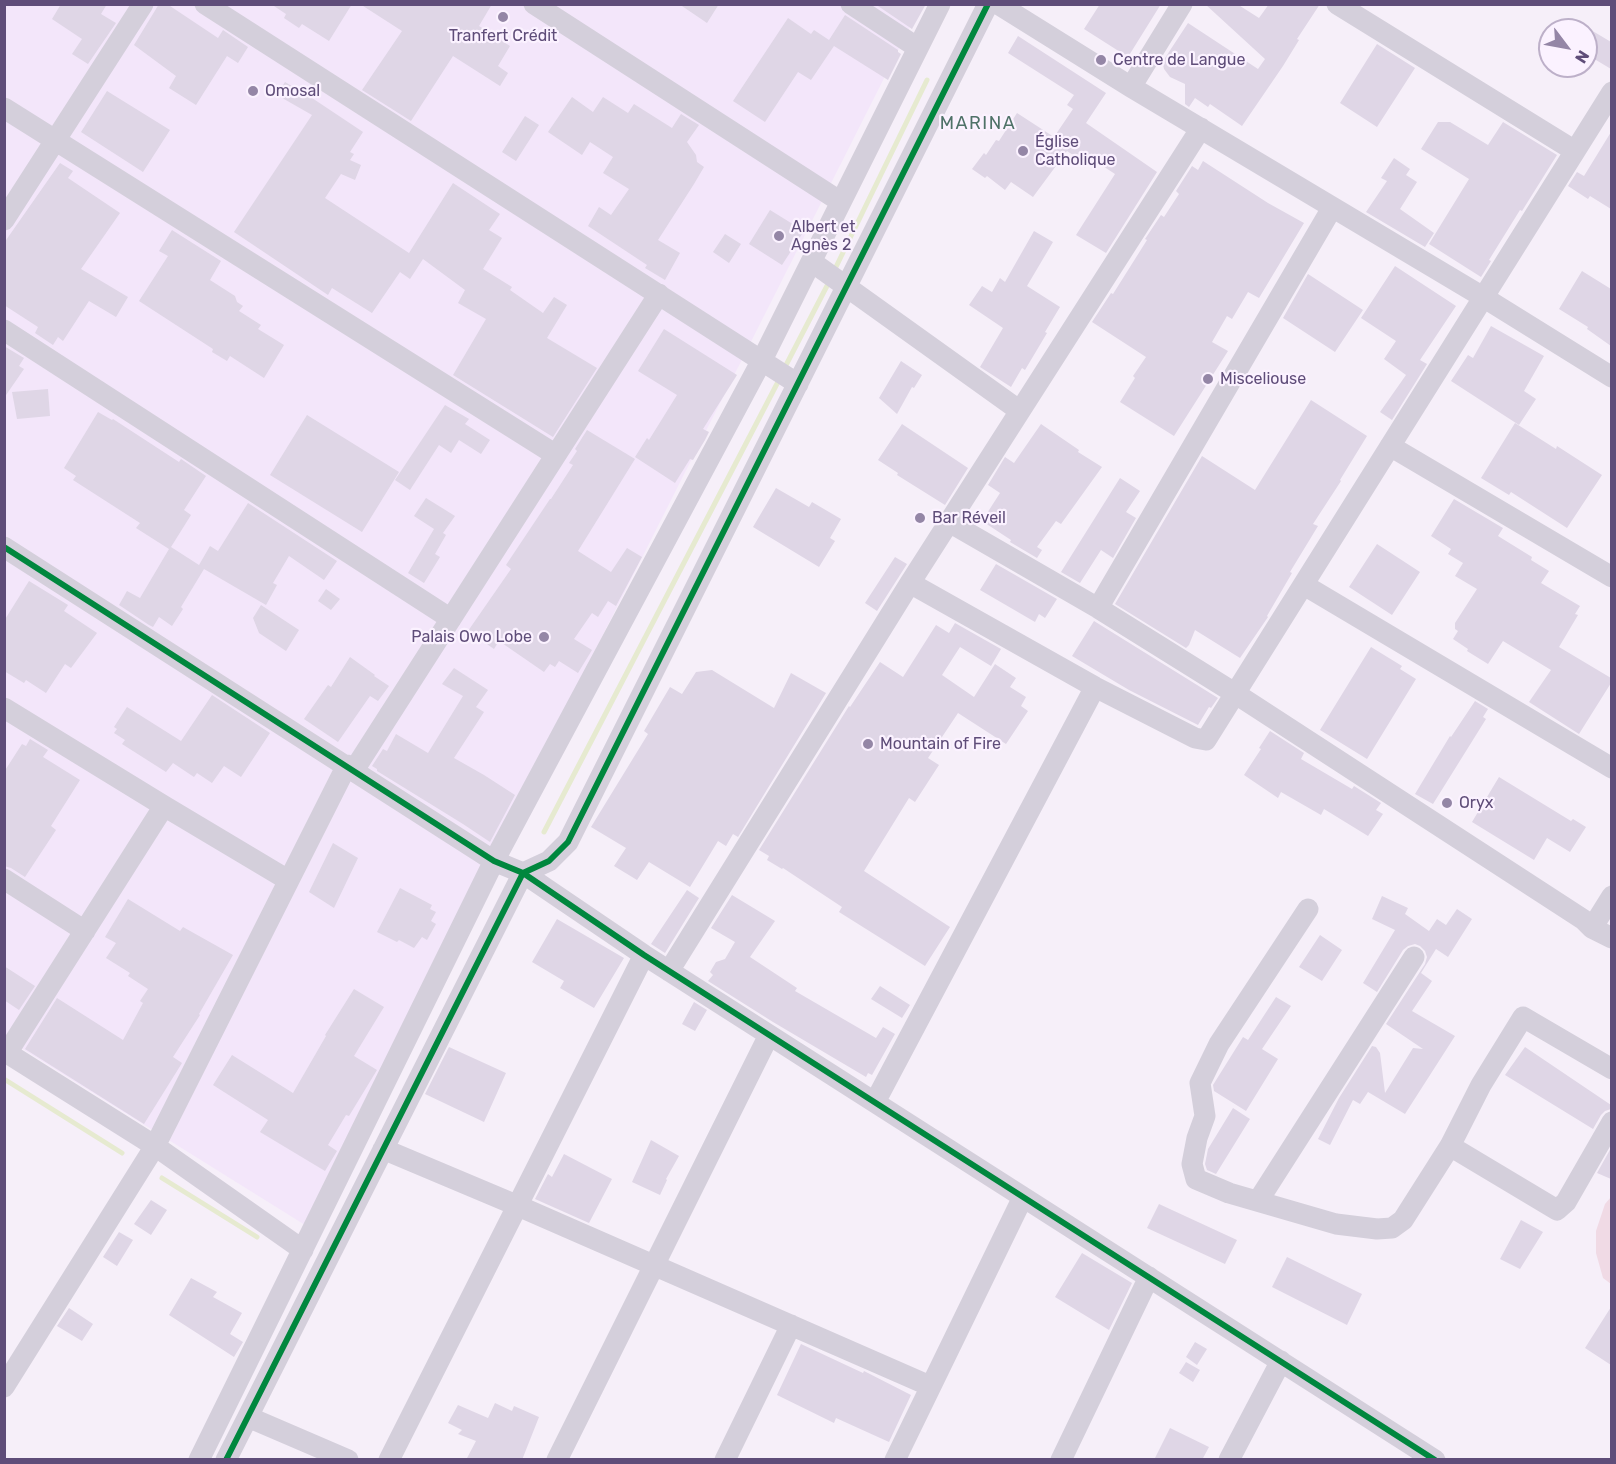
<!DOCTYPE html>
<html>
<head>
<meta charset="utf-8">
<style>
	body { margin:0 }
	#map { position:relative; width:1616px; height:1464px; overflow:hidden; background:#f6eff9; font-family:Rubik,sans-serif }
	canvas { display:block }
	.frame { position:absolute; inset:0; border:6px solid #5f4d79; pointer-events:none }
	.north { position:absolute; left:1538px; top:18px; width:60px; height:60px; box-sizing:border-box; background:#fbf2ff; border:2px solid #bdb0c9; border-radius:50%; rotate:122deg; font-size:16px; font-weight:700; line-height:24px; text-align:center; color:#5f4d79 }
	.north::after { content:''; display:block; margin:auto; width:21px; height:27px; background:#9486a6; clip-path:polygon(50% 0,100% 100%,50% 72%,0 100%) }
</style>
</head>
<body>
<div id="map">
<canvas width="1616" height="1464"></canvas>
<div class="frame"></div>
<div class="north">N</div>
</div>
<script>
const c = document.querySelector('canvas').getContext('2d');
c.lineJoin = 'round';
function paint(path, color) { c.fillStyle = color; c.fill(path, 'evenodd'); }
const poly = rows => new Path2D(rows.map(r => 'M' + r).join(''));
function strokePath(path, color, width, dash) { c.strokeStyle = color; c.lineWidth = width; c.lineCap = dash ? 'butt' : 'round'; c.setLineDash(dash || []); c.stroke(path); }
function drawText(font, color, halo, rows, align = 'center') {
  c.font = font + ' Rubik,sans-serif'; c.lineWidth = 4.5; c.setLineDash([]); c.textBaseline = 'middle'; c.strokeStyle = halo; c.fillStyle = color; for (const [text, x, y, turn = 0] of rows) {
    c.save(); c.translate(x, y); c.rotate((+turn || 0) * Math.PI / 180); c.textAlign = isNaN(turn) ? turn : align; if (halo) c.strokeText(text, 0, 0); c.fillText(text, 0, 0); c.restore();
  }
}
const residential = poly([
	[4,5,921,5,305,1225,5,1038]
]);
const green = poly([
	[1611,1197,1611,1284,1603,1278,1596,1253,1596,1231,1605,1204]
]);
const stream = poly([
	[834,271,927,80],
	[784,369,829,282],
	[544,832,780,378],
	[4,1079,122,1153],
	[162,1178,257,1237]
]);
const building = poly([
	[61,4,107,4,101,14,116,23,88,64,72,54,82,39,52,19],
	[159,4,167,4,218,38,223,30,248,47,238,63,227,56,196,105,169,88,176,76,134,45],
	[271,4,352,4,329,41,302,24,299,28,284,18,286,14],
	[360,4,492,4,479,26,510,46,498,66,508,73,500,86,453,56,411,121,362,90,402,31],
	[679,4,719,4,707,23],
	[875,4,926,4,912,29],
	[1100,4,1161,4,1128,57,1084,29],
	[1205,4,1237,4,1259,18,1269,4,1320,4,1297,39,1299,40,1283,66,1242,126,1210,104,1208,107,1195,98,1189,107,1185,104,1185,84,1170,77,1164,69,1163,64,1165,58,1188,23,1258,69,1265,59],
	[845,15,898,50,898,52,901,54,888,80,834,46,811,80,798,72,765,122,733,101,788,18,811,34,814,30,829,40],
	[1586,27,1611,42,1611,69,1586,54],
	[1018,36,1106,93,1086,123,1157,172,1106,253,1076,235,1115,174,1083,153,1079,159,1067,151,1033,197,1011,182,1005,190,987,176,985,178,972,169,984,153,986,155,996,140,999,141,1017,113,1054,137,1073,109,1067,105,1074,95,1008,53],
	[1377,44,1415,68,1377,127,1340,103],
	[285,82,312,98,363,132,350,152,354,154,350,160,361,165,355,180,341,174,325,198,409,253,453,183,500,214,489,230,502,238,483,269,512,287,510,290,543,313,554,297,567,305,547,338,597,368,553,437,453,375,486,319,458,303,465,290,423,259,410,279,400,272,372,313,332,288,328,295,234,232,312,115,277,95],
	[107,91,170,130,143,172,81,132],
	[572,97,593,112,603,97,628,113,634,104,672,128,681,114,699,125,687,142,696,155,697,162,704,167,694,184,658,240,680,253,665,280,645,268,647,265,588,226,599,207,611,215,629,189,603,173,613,157,590,142,582,155,548,132],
	[525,116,539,125,516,161,502,152],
	[1438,122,1450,122,1488,145,1503,122,1557,155,1522,211,1520,210,1489,260,1491,261,1481,277,1429,244,1469,179,1421,149],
	[1611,132,1611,209,1590,196,1588,199,1568,186,1577,172,1584,176],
	[1394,158,1410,169,1406,175,1417,182,1400,209,1434,233,1425,247,1366,212,1387,181,1381,178],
	[1203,161,1268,203,1304,223,1259,298,1248,292,1232,319,1227,316,1212,342,1228,351,1174,436,1120,402,1135,378,1133,376,1146,357,1092,322,1111,293,1113,294,1147,240,1145,239,1161,215,1164,217,1179,194,1176,191,1192,166,1198,170],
	[60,163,73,171,68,178,120,213,81,269,128,297,116,317,89,301,63,341,58,337,53,345,35,333,38,327,4,305,4,243],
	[770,210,804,231,782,265,749,244],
	[172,230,221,261,210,280,235,296,237,302,243,306,239,311,261,325,258,329,284,345,264,378,230,356,227,361,212,352,213,349,139,301,168,256,159,251],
	[1034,231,1053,242,1027,286,1060,307,1045,332,1047,333,1025,370,1022,368,1011,387,980,367,1003,328,969,305,982,286,992,292,1000,278,1005,282],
	[725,234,741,244,729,263,713,252],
	[1395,266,1456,306,1420,360,1427,364,1392,420,1380,412,1406,375,1384,359,1396,341,1361,318],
	[1582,271,1611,289,1611,346,1587,329,1588,327,1559,309],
	[1308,274,1363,310,1335,352,1283,318],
	[1491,326,1544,356,1524,391,1536,399,1519,425,1451,381,1468,355,1473,358],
	[664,329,737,375,703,429,709,432,705,440,693,460,690,459,675,483,635,457,647,438,649,440,677,395,638,371],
	[4,346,24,358,19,366,24,369,4,398],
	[901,361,922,375,914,388,912,387,897,414,879,398],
	[48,389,50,416,17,419,12,392],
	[1311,400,1367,436,1340,480,1341,481,1313,524,1318,526,1290,572,1292,573,1267,616,1268,617,1240,658,1195,630,1189,645,1186,648,1115,604,1202,456,1255,490],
	[445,405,469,419,465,424,490,440,481,454,459,440,451,453,439,445,410,490,395,480],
	[98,412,112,420,113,419,179,462,181,459,206,476,184,510,191,515,171,547,199,565,210,546,218,551,248,503,337,561,324,580,289,556,273,583,277,585,266,605,204,569,181,607,183,609,172,626,159,617,153,627,149,625,119,605,127,591,140,598,169,549,136,528,140,523,73,480,76,476,64,468],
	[307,415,399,472,362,532,270,475],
	[1515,423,1556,449,1557,446,1602,475,1567,528,1511,492,1509,495,1481,478],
	[902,424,968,468,945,505,897,475,898,473,878,460],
	[1041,424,1079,450,1078,452,1102,467,1061,524,1056,521,1037,547,1042,550,1037,558,1010,542,1011,540,982,521,1000,493,988,485,1005,457,1014,463],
	[587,430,635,459,578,551,611,572,627,548,642,557,616,606,608,601,598,617,592,613,574,639,592,650,578,673,559,661,555,667,550,664,544,672,499,641,494,649,468,631,511,569,506,565,550,499,551,499,573,465,569,463,577,451,575,449],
	[1120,478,1140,491,1126,512,1136,518,1113,558,1101,550,1080,583,1061,572],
	[776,488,809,507,812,502,841,519,830,538,835,541,819,567,753,527],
	[426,498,455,516,443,533,446,535,435,554,440,557,424,583,408,573,434,529,414,516],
	[1454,499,1503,528,1498,536,1532,557,1531,560,1549,571,1541,583,1580,606,1575,614,1578,615,1559,647,1611,678,1611,683,1579,734,1529,702,1551,670,1503,641,1488,664,1467,651,1468,649,1453,639,1458,631,1455,629,1455,623,1477,589,1455,576,1463,563,1448,554,1451,549,1431,536],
	[1377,544,1420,572,1392,615,1349,587],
	[895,557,907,564,877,611,865,603],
	[996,564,1057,599,1045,618,1039,614,1035,622,980,590],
	[29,581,68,605,64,611,97,633,71,668,65,664,46,693,26,680,24,683,4,671,4,621],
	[326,589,340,599,331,610,318,601],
	[261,605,299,630,286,651,259,633,253,618],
	[1094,621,1218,698,1211,708,1209,707,1198,725,1129,690,1072,656],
	[955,623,1001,649,991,666,960,647,942,675,974,697,995,664,1016,678,1010,687,1026,697,1021,706,1028,711,1006,744,958,713,928,758,939,765,915,802,909,798,864,871,950,927,925,966,839,912,842,907,783,868,782,869,767,860,769,856,759,850,849,706,850,707,880,662,903,677,936,625,949,633],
	[1371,647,1402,666,1400,669,1416,679,1367,759,1320,730],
	[350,657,375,675,374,676,389,686,378,701,370,696,338,742,304,719,328,685,331,687],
	[454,668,488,690,476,707,484,712,454,758,484,775,515,795,490,842,463,824,377,771,377,769,372,766,383,749,387,751,396,734,428,753,463,696,442,684],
	[712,670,774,708,791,673,826,693,738,837,733,834,726,846,718,841,690,887,649,862,637,880,614,866,626,848,591,827,648,734,644,731,670,687,682,694,696,672],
	[212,695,270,733,241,777,224,766,212,783,197,773,194,777,173,763,166,772,122,744,125,740,114,733,117,729,114,727,127,707,181,741],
	[1475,701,1488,709,1483,717,1486,719,1433,804,1415,794,1450,736,1451,737],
	[1270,731,1304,753,1301,759,1352,789,1354,786,1381,803,1376,810,1383,814,1368,836,1324,809,1321,815,1281,792,1278,798,1244,775,1261,749,1259,748],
	[30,739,48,750,43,757,80,780,51,826,56,830,25,877,11,868,4,866,4,772,22,744,26,746],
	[1499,777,1571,821,1573,819,1586,827,1570,852,1547,838,1534,860,1472,822],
	[333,843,358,858,334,908,309,892],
	[400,888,432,905,430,909,436,912,431,921,436,924,427,940,422,937,414,948,399,940,397,942,377,932],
	[687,890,699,898,665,953,651,944],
	[732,895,775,921,750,957,797,988,795,991,876,1038,883,1027,895,1034,872,1075,868,1073,866,1077,773,1022,708,981,713,975,710,972,716,962,725,959,735,942,711,928],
	[1382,896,1408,908,1405,914,1429,931,1437,919,1446,925,1457,909,1472,919,1448,957,1436,949,1421,973,1432,981,1412,1011,1455,1036,1405,1114,1368,1092,1360,1104,1353,1100,1330,1145,1318,1139,1339,1098,1372,1046,1376,1047,1380,1053,1385,1093,1413,1048,1423,1049,1386,1024,1425,964,1427,957,1425,951,1420,946,1415,944,1408,946,1403,950,1377,992,1363,983,1395,930,1372,919],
	[128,899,180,931,183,927,233,955,199,1014,200,1015,173,1057,182,1063,144,1124,25,1049,57,998,123,1040,143,1003,140,1001,148,989,128,976,130,973,106,958,116,943,105,937],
	[557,919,624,958,594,1008,560,988,564,981,532,962],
	[1320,935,1342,950,1322,981,1299,967],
	[4,966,35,986,19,1010,4,1000],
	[880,986,910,1005,902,1018,871,999],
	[354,989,384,1007,354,1056,377,1070,349,1116,346,1115,328,1145,337,1151,325,1171,260,1132,268,1120,213,1085,232,1055,293,1093,326,1036,325,1035],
	[1276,997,1291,1006,1262,1049,1278,1059,1246,1111,1214,1091,1213,1085,1243,1037,1248,1040],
	[694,1002,707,1010,695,1031,682,1024],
	[449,1047,506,1073,484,1122,425,1094],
	[1525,1047,1611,1105,1611,1109,1605,1111,1601,1115,1593,1129,1505,1075],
	[1233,1108,1250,1119,1216,1174,1207,1170,1205,1164,1208,1149],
	[651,1140,679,1156,666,1179,667,1180,660,1195,632,1182],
	[1611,1148,1611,1179,1597,1173],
	[564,1154,612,1179,589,1223,535,1199,548,1174,552,1177],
	[151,1200,167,1210,151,1235,134,1224],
	[1159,1204,1237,1240,1225,1264,1147,1228],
	[1521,1220,1543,1232,1520,1269,1500,1259],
	[119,1232,133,1240,117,1266,103,1257],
	[1082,1253,1132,1283,1109,1330,1055,1297],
	[1287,1257,1362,1294,1347,1325,1272,1287],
	[191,1278,217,1292,213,1297,242,1313,230,1334,243,1342,234,1357,169,1315],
	[1611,1307,1611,1365,1585,1348],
	[69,1308,93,1324,82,1341,57,1326],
	[1195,1342,1207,1349,1197,1365,1186,1357],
	[801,1344,863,1373,864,1371,911,1395,889,1442,836,1418,834,1423,777,1395],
	[1186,1362,1200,1370,1193,1382,1179,1373],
	[495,1403,512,1411,514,1406,539,1417,522,1460,466,1460,476,1441,458,1434,462,1430,448,1423,458,1405,488,1418],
	[1170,1428,1209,1447,1202,1460,1154,1460]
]);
const minor = poly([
	[205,4,798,384],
	[534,4,841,202],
	[851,4,918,48],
	[998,4,1131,87,1483,297,1612,377],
	[1337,4,1575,151],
	[1131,87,1182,4],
	[4,108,556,455],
	[4,220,143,4],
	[812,262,1020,411],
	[4,330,451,619],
	[1390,446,1612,577],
	[949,522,1098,608,1236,694,1584,920,1592,928,1612,938],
	[4,547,494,861,523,873,644,955,1435,1460],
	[910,583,1095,687,1195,738,1206,740,1612,92],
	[1304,585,1612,768],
	[1098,608,1332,208],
	[4,708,164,806,288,880],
	[354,770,659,294],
	[4,879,85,931],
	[1308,909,1219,1044,1200,1083,1205,1116,1197,1138,1192,1164,1196,1179,1229,1193,1336,1224,1377,1229,1392,1228,1403,1220,1450,1146,1481,1085,1523,1017,1612,1069],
	[1592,928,1612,896],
	[669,971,910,583,1201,128],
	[4,1051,155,1146,303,1250],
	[7,1053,164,806],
	[875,1102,1095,687],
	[1450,1146,1557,1210,1566,1202,1612,1122],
	[383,1149,516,1205,930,1386],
	[1258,1201,1414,957],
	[4,1387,155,1146,347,765],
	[248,1417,348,1460],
	[199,1460,494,861,762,360,940,4],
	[226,1460,523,873,549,861,568,842,988,4],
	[389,1460,644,955],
	[557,1460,769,1035],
	[725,1460,791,1325],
	[895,1460,1023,1197],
	[1061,1460,1149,1277],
	[1229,1460,1281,1361]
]);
const cycleway = poly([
	[4,547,494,861,523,873,644,955,1435,1460],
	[226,1460,523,873,549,861,568,842,988,4]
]);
const markers = [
	[503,17,6,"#9486a6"],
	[1101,60,6,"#9486a6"],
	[253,91,6,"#9486a6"],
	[1023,151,6,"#9486a6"],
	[779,236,6,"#9486a6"],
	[1208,379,6,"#9486a6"],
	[920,518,6,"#9486a6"],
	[544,637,6,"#9486a6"],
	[868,744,6,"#9486a6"],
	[1447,803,6,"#9486a6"]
];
const poiNames = [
	["Tranfert Crédit",503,36,"center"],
	["Centre de Langue",1113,60],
	["Omosal",265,91],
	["Église",1035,142],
	["Catholique",1035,160],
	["Albert et",791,227],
	["Agnès 2",791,245],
	["Misceliouse",1220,379],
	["Bar Réveil",932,518],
	["Palais Owo Lobe",532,637,"right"],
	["Mountain of Fire",880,744],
	["Oryx",1459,803]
];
const neighbourhoodNames = [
	["MARINA",978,124]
];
paint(residential, '#f3e6fa');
paint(green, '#f0dae5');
strokePath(stream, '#e6ead0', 5);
paint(building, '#dfd6e6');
strokePath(minor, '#d4cfdb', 21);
strokePath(cycleway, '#00873e', 6);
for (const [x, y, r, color] of markers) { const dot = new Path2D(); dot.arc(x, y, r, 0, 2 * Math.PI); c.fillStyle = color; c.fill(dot); strokePath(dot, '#fbf2ff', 2); }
drawText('16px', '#5f4d79', '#fbf2ff', poiNames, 'left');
c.letterSpacing = '1.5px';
drawText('18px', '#4f7268', '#fbf2ff', neighbourhoodNames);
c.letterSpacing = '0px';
</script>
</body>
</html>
